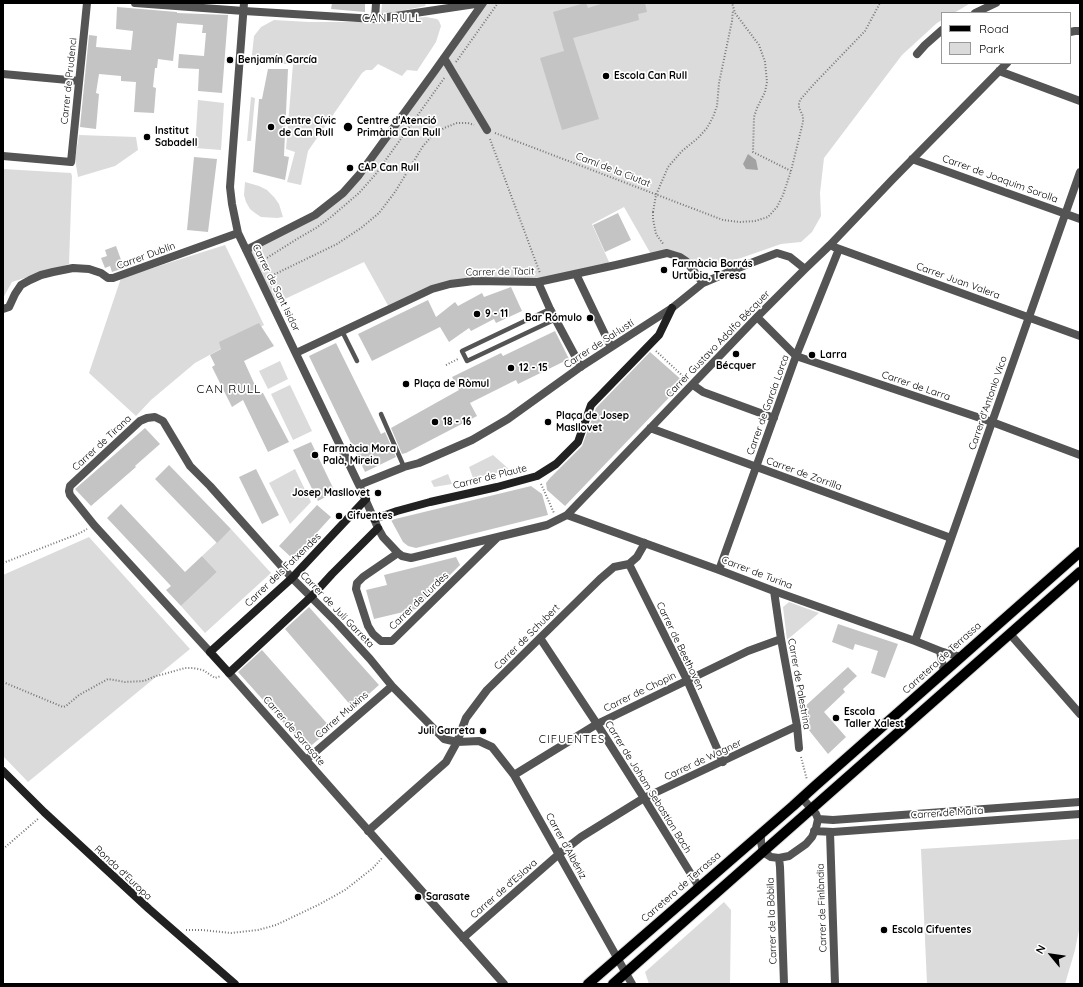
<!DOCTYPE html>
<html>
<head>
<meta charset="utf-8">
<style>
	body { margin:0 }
	#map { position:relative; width:1083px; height:987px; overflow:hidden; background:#fff; font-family:Quicksand,sans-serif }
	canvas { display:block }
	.frame { position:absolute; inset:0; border:4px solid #000; pointer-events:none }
	.legend { position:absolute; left:941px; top:12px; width:130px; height:52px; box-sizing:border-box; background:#fff; border:1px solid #999; margin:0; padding:5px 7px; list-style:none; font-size:12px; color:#000 }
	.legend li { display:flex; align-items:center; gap:8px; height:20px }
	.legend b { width:20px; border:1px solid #999 }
	.north { position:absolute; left:1031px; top:935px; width:40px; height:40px; -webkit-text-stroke:3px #fff; paint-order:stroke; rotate:299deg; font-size:11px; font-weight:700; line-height:16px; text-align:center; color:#000 }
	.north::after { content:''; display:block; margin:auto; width:14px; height:18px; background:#000; clip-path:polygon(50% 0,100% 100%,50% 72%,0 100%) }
</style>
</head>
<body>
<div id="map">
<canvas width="1083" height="987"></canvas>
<div class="frame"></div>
<ul class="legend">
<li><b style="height:5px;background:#000"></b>Road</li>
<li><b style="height:11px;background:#dbdbdb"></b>Park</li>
</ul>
<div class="north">N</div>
</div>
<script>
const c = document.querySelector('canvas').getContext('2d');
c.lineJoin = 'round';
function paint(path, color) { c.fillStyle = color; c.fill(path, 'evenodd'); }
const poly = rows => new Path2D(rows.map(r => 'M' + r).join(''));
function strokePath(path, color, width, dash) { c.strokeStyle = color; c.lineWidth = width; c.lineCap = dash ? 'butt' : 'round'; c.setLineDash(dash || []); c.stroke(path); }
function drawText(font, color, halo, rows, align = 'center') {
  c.font = font + ' Quicksand,sans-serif'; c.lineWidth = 3.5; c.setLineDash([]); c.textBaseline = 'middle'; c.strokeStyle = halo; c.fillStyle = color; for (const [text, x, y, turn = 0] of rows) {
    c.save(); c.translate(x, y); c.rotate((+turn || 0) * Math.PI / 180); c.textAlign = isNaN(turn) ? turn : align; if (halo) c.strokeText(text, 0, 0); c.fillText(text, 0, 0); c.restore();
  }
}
const green = poly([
	[382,3,426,3,425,6,381,15],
	[483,3,973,3,969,4,954,13,942,13,942,20,937,23,902,55,824,158,820,193,821,216,812,232,801,242,781,244,741,258,703,267,686,261,680,257,652,256,624,207,592,224,609,262,608,263,538,282,450,284,390,309,364,262,272,305,246,250,315,215,343,193],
	[426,17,437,19,439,21,441,26,436,42,417,71,407,70,402,76,378,64,372,70,366,70,362,73,308,151,301,185,287,182,295,152,286,149,293,64,251,64,254,36,261,27,274,20,309,22,374,22],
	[251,97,255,98,251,141,247,141],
	[198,100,224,103,221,150,195,148],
	[79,135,136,137,138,150,115,166,78,177,75,159],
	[3,169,71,173,72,176,69,264,12,282,3,298],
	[245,182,259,186,267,190,274,197,279,204,283,217,277,218,261,217,255,213,250,209,246,202,244,195],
	[225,245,264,325,195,363,151,400,136,416,89,373,121,278],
	[280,361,288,379,268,389,259,371],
	[290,385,312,431,293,440,271,394],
	[493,455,510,470,473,478,469,467],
	[295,469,311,502,290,524,269,483],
	[448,474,452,484,434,487,431,481],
	[231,529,271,573,205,633,181,606,217,572,202,556],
	[89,537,190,649,28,782,3,756,3,575],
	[789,602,819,613,787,640,783,607],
	[1080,839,1080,925,1075,950,1065,984,927,984,921,849],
	[724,902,731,910,730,984,649,984,645,972]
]);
const water = poly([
	[748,154,756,160,758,170,746,169,743,164]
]);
const building = poly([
	[332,3,365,3,365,12,331,9],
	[585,3,586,3,588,8,604,3,645,3,647,12,638,14,639,20,573,38,599,119,562,130,540,58,564,51,553,12],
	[117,7,177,12,177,13,228,15,222,93,198,91,199,69,178,68,179,54,204,56,206,33,202,33,203,25,177,23,173,61,158,59,157,68,155,68,153,87,156,88,154,113,134,112,136,82,121,81,121,76,99,74,96,93,99,94,96,129,80,127,89,35,97,36,96,47,131,50,133,31,116,29],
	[268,69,288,69,284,156,289,157,285,180,253,172,259,99,262,99],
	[194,157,217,159,208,232,187,230],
	[618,213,631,240,605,252,593,225],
	[116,246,124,268,112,272,110,266,105,268,101,258,107,256,105,250],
	[511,287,522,311,496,323,494,319,471,331,469,328,449,342,440,327,372,361,358,334,428,300,436,317,455,302,458,306,482,293,484,297],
	[259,323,274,346,244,361,258,392,263,393,289,442,268,452,243,400,232,407,212,367,215,365,210,355,221,349,219,342],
	[555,331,569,359,518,384,516,380,470,403,477,416,406,453,402,454,391,428,459,390,452,377,501,353,503,356],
	[336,343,381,434,385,432,396,457,365,472,309,356],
	[650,352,684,382,565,506,547,490,546,483,550,478,582,446,596,408],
	[145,428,160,444,135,466,136,467,91,506,75,489],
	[311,442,335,492,318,501,293,450],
	[169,465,231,529,217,543,155,479],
	[256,469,279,515,262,524,239,477],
	[531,486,542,494,548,515,416,548,408,546,403,542,391,520],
	[121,504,185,572,202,556,217,572,181,606,166,590,171,586,107,518],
	[317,505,331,517,293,559,279,546],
	[456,557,460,565,416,609,374,619,366,590,387,585,384,575],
	[309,607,379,685,353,708,285,629],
	[838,624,898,644,885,678,871,673,878,651,855,644,853,650,832,642],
	[262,650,331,728,319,739,307,749,238,672],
	[848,667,857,676,843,689,845,692,824,712,846,737,828,754,804,724,807,721,804,717,806,714,802,709]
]);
const path = poly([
	[456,62,498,3],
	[495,133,723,220,740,222,755,221,768,217,777,207,783,195,791,171,753,152,754,117,757,108,765,92,767,82,765,62,759,45,735,13,732,3],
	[490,139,540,273],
	[791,171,803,122,803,116,799,108,799,104,800,100,814,84,865,31,880,3],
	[653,212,656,195,668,167,682,151,698,138,707,128,713,117,717,106,719,83,732,21,733,10],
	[653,212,653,219,656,234,664,245],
	[262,261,297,239,316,228,331,217,359,193,375,175,445,77],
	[269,277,337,244,361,228,379,213,395,192,423,146,431,137,444,128,457,123,468,123,474,125],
	[656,351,686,379],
	[446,365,458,359],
	[541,484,554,513],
	[3,563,78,534,87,529],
	[3,682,63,707,66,706,79,695,108,679,125,682,144,681,156,676,164,674,185,668,193,668,203,670,215,678,221,676],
	[801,757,807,780],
	[3,849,39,818],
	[186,930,202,930,231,933,258,930,276,925,320,904,345,890,373,868,382,858]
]);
const lane = poly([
	[550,309,462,351,467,361,556,319],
	[342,331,357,361],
	[381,414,404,467]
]);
const street = poly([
	[135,3,244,11,375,19,482,3],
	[244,3,230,187,232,204,238,233,359,485,378,528,383,537,398,553,402,556,411,558,547,525,567,515,757,317,805,269,830,245,892,180,1007,63],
	[975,13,996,3],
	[375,19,376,3],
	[1070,32,1075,31,1080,31],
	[917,54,925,45,942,30],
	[444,58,487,130],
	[999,71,1080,101],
	[3,74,79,81],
	[3,156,71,162,87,3],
	[912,159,1080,219],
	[834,247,1080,336],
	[246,250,315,215,343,193,359,175,434,72,483,3],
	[576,274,611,347],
	[538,282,550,309,581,367],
	[3,309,9,307,15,294,21,285,30,280,41,275,53,272,73,268,89,269,101,273,108,278,113,278,238,233],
	[757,317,796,356,992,422,1080,455],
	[296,353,432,289,450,284,474,281,538,282,616,265,667,253,680,257,686,261,703,283],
	[693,385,703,392,774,418],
	[650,428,951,538],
	[359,485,404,467,419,463,472,440,508,419,579,368,672,308,703,283,743,266,777,253,790,257,805,269],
	[567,515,719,570,774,591,915,641,940,651,961,657],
	[398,553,363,577,357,583,356,589,368,626,373,634,381,641,392,641,498,537],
	[629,564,687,680,723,762],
	[719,570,796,356,839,249],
	[774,591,781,639,797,726,799,748],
	[1010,634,1080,714],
	[540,638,597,724,644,798,699,887],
	[915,641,1080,172],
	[940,651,944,672],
	[210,652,94,525,70,495,69,491,70,486,140,421,147,418,155,417,163,421,190,466,210,486,292,578,337,623,370,659,392,686,444,739,457,742,479,741,492,747,514,775,632,984],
	[229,673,504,984],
	[306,760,392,686],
	[514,775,597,724,748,651,781,639],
	[818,819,833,820,1080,802],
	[368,831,446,762,457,742,466,718,487,690,600,579,614,567,629,564,637,557,645,543],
	[814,831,833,832,1080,814],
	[830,832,835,984],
	[761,834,761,842,763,852,771,857,779,858,789,856,806,844,812,837,816,828,818,819,816,814,802,798],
	[779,858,780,867,784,984],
	[463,938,559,854,581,837,644,798,797,726]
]);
const secondary = poly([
	[366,499,292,578,210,652,229,673,312,596,332,574,378,528],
	[374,519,397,511,430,502,497,487,537,476,556,464,578,442,591,405,659,335,672,308],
	[3,771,44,812,149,909,235,984]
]);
const primary = poly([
	[588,984,793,806,815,786,1080,552],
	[613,984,1080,572]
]);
const markers = [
	[230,60,4,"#000"],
	[606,76,4,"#000"],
	[271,127,4,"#000"],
	[348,127,5,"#000"],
	[147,137,4,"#000"],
	[350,168,4,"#000"],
	[664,270,4,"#000"],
	[477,314,4,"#000"],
	[590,318,4,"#000"],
	[736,354,4,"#000"],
	[812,355,4,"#000"],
	[511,368,4,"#000"],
	[406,384,4,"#000"],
	[435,422,4,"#000"],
	[548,422,4,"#000"],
	[315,455,4,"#000"],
	[378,493,4,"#000"],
	[339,516,4,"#000"],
	[836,718,4,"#000"],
	[483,731,4,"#000"],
	[418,897,4,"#000"],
	[884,930,4,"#000"]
];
const poiNames = [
	["Benjamín García",238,60],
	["Escola Can Rull",614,76],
	["Centre Cívic",279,121],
	["de Can Rull",279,133],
	["Centre d'Atenció",357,121],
	["Primària Can Rull",357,133],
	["Institut",155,131],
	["Sabadell",155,143],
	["CAP Can Rull",358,168],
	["Farmàcia Borrás",672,264],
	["Urtubia, Teresa",672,276],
	["9 - 11",485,314],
	["Bar Rómulo",582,318,"right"],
	["Larra",820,355],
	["Bécquer",736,366,"center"],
	["12 - 15",519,368],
	["Plaça de Ròmul",414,384],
	["Plaça de Josep",556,416],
	["Masllovet",556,428],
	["18 - 16",443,422],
	["Farmàcia Mora",323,449],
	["Palà, Mireia",323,461],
	["Josep Masllovet",370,493,"right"],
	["Cifuentes",347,516],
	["Escola",844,712],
	["Taller Xalest",844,724],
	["Juli Garreta",475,731,"right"],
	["Sarasate",426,897],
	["Escola Cifuentes",892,930]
];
const streetNames = [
	["Carrer de Prudenci",69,81,-84],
	["Camí de la Ciutat",613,170,21],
	["Carrer de Joaquim Sorolla",1000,179,20],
	["Carrer Dublín",146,256,-20],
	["Carrer de Tàcit",500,272,-1],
	["Carrer Juan Valera",958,281,20],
	["Carrer de Sant Isidor",276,288,64],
	["Carrer de Sal·lustí",599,344,-33],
	["Carrer Gustavo Adolfo Bécquer",718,344,-46],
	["Carrer de Larra",916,386,19],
	["Carrer d'Antonio Vico",988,403,-71],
	["Carrer de García Lorca",768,405,-70],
	["Carrer de Tirana",102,443,-43],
	["Carrer de Zorrilla",804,474,20],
	["Carrer de Plaute",490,477,-14],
	["Carrer dels Fatxendes",283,570,-44],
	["Carrer de Turina",757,573,21],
	["Carrer de Lurdes",419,601,-44],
	["Carrer de Juli Garreta",337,610,46],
	["Carrer de Schubert",527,637,-45],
	["Carrer de Beethoven",680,646,64],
	["Carretera de Terrassa",942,658,-42],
	["Carrer de Palestrina",799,684,80],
	["Carrer de Chopin",640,692,-26],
	["Carrer Muixins",342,715,-41],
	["Carrer de Sarasate",294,731,49],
	["Carrer de Wagner",703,760,-25],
	["Carrer de Joham Sebastian Bach",648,787,58],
	["Carrer de Malta",947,813,-4],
	["Carrer d'Albéniz",566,846,61],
	["Ronda d'Europa",123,873,43],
	["Carretera de Terrassa",681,887,-41],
	["Carrer de d'Eslava",504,889,-41],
	["Carrer de Finlàndia",822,908,-92],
	["Carrer de la Bòbila",772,921,-92]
];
const neighbourhoodNames = [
	["CAN RULL",392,19],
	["CIFUENTES",572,740]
];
const quarterNames = [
	["CAN RULL",229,389]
];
paint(green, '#dbdbdb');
paint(water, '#a2a2a2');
paint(building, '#c4c4c4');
strokePath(primary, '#dbdbdb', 12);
strokePath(path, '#767676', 2, [1, 2]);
strokePath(lane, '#545454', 4.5);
strokePath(street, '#545454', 8);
strokePath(secondary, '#212121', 8);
strokePath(primary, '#000', 10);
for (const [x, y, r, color] of markers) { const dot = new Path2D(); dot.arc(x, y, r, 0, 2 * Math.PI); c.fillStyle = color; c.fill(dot); strokePath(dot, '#fff', 1.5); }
drawText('bold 10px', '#000', '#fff', poiNames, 'left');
drawText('10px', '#000', '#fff', streetNames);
c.letterSpacing = '1px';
drawText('11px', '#000', '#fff', neighbourhoodNames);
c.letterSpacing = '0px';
c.letterSpacing = '1px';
drawText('12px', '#000', '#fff', quarterNames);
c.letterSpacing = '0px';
</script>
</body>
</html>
